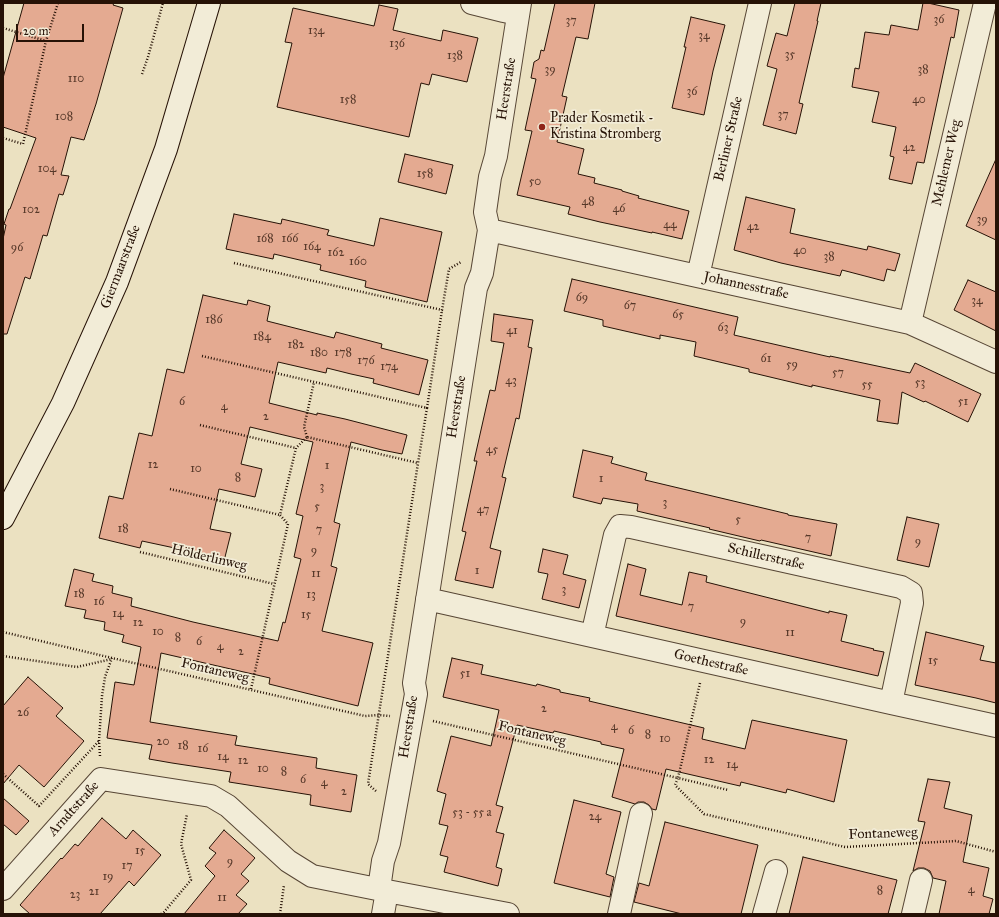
<!DOCTYPE html>
<html>
<head>
<meta charset="utf-8">
<style>
	body { margin:0 }
	#map { position:relative; width:999px; height:917px; overflow:hidden; background:#ebe1c1; font-family:"IM FELL Great Primer",serif }
	canvas { display:block }
	.frame { position:absolute; inset:0; border:4px solid #261206; pointer-events:none }
	.scale { position:absolute; left:16px; top:24px; width:68px; height:18px; box-sizing:border-box; border:2px solid #261206; border-top:0; padding-left:5px; font-size:12px; line-height:14px; white-space:nowrap; color:#261206; -webkit-text-stroke:3px #f2ecd7; paint-order:stroke }
</style>
</head>
<body>
<div id="map">
<canvas width="999" height="917"></canvas>
<div class="frame"></div>
<div class="scale">20 m</div>
</div>
<script>
const c = document.querySelector('canvas').getContext('2d');
c.lineJoin = 'round';
function paint(path, color) { c.fillStyle = color; c.fill(path, 'evenodd'); }
const poly = rows => new Path2D(rows.map(r => 'M' + r).join(''));
function strokePath(path, color, width, dash) { c.strokeStyle = color; c.lineWidth = width; c.lineCap = dash ? 'butt' : 'round'; c.setLineDash(dash || []); c.stroke(path); }
function drawText(font, color, halo, rows, align = 'center') {
  c.font = font + ' "IM FELL Great Primer",serif'; c.lineWidth = 3.5; c.setLineDash([]); c.textBaseline = 'middle'; c.strokeStyle = halo; c.fillStyle = color; for (const [text, x, y, turn = 0] of rows) {
    c.save(); c.translate(x, y); c.rotate((+turn || 0) * Math.PI / 180); c.textAlign = isNaN(turn) ? turn : align; if (halo) c.strokeText(text, 0, 0); c.fillText(text, 0, 0); c.restore();
  }
}
const building = poly([
	[24,3,114,3,113,5,123,8,96,104,84,140,71,137,61,175,69,176,63,195,59,194,47,236,43,235,30,279,25,277,7,334,3,334,3,239,6,225,4,224,9,209,10,209,36,138,3,127,3,78,24,3],
	[555,3,595,3,588,39,576,37,562,96,567,97,557,142,584,149,578,174,595,178,594,183,622,190,622,191,639,196,638,198,689,211,682,239,652,232,652,233,600,222,568,214,570,207,517,195,532,131,525,130,536,79,531,78,534,62,539,59,541,50,544,51,555,3],
	[795,3,821,3,817,21,818,21,799,103,803,104,796,134,763,125,777,69,767,66,776,33,787,36,795,3],
	[923,3,928,3,959,10,954,38,951,37,924,163,917,162,912,184,889,179,894,157,890,156,896,127,872,122,879,92,852,87,855,68,859,69,865,32,889,35,891,25,918,30,923,3],
	[379,5,398,9,393,30,441,41,443,30,478,38,467,82,432,74,429,85,421,83,409,137,277,107,292,43,285,42,293,8,374,26,379,5],
	[691,17,725,25,713,71,704,115,672,108,686,47,684,47,691,17],
	[405,154,453,165,446,194,398,182,405,154],
	[996,159,996,240,966,226,996,159],
	[746,197,795,209,790,233,867,250,868,246,900,254,895,271,887,269,884,281,842,270,840,276,781,263,734,250,746,197],
	[234,214,281,224,282,219,329,230,327,235,374,246,380,218,442,232,427,302,365,287,366,281,320,270,321,265,274,254,273,259,226,249,234,214],
	[572,279,738,317,734,335,830,357,830,356,910,373,915,363,981,394,968,422,925,401,924,402,902,392,898,424,877,421,880,400,812,385,812,387,749,372,749,369,694,356,696,342,660,335,660,339,603,326,603,320,564,311,572,279],
	[968,280,996,292,996,331,954,310,968,280],
	[203,295,247,305,248,300,270,306,267,321,334,338,336,332,382,344,381,348,428,360,419,395,373,383,374,379,351,374,327,368,326,373,278,362,269,403,317,415,317,413,345,419,407,435,402,454,382,450,351,442,334,522,340,524,331,566,337,568,322,631,373,643,358,706,269,684,270,678,161,653,150,722,237,736,235,745,317,758,316,768,357,775,351,812,310,805,311,795,229,782,231,772,172,763,149,759,152,745,107,738,115,682,134,685,141,647,122,642,124,635,104,630,105,622,84,618,86,610,65,606,74,569,94,574,92,581,113,586,112,593,132,598,131,606,193,622,278,641,283,622,285,623,301,559,294,557,303,516,296,514,313,442,250,427,241,464,262,469,255,497,219,489,210,529,231,533,224,561,184,550,142,541,140,548,99,538,109,496,123,499,139,433,152,436,167,369,184,373,203,295],
	[494,314,533,320,528,347,532,348,519,419,516,418,502,477,506,478,490,548,501,551,493,588,455,580,466,532,462,531,477,461,474,461,490,390,495,391,504,343,491,341,494,314],
	[583,450,613,457,611,463,647,473,645,480,788,514,788,515,837,524,831,556,761,540,760,541,709,529,710,528,637,511,638,504,603,498,601,504,573,497,583,450],
	[907,517,939,524,929,567,897,560,907,517],
	[543,549,568,555,563,574,586,580,579,608,542,599,548,574,538,572,543,549],
	[628,564,646,569,640,595,682,605,689,572,707,576,706,582,829,613,829,611,847,615,841,641,874,649,873,650,884,652,878,676,616,616,628,564],
	[926,632,984,646,980,660,996,663,996,703,976,698,915,685,926,632],
	[452,658,483,665,481,674,536,686,537,684,560,690,560,692,590,698,589,701,704,728,702,739,745,749,752,720,847,740,834,802,787,789,786,793,741,782,740,786,666,769,656,810,652,809,649,805,644,802,638,802,635,804,612,797,624,749,601,744,601,742,554,731,553,733,517,725,496,805,503,807,496,832,504,834,496,867,502,869,498,886,444,872,448,857,440,855,448,826,439,824,446,794,437,791,451,736,491,746,499,710,443,697,452,658],
	[28,677,63,708,56,716,84,741,44,787,19,765,3,784,3,706,28,677],
	[928,779,950,782,944,808,972,815,963,862,989,868,983,896,993,899,989,914,939,914,946,881,933,878,930,871,924,868,918,868,913,871,925,822,918,821,928,779],
	[3,798,29,821,16,835,3,824,3,798],
	[574,800,621,812,606,874,614,877,610,897,554,883,574,800],
	[102,818,126,839,133,830,161,855,134,886,129,881,100,914,30,914,20,905,61,858,62,859,75,844,78,846,102,818],
	[665,822,758,845,741,914,682,914,634,902,639,883,649,886,665,822],
	[224,830,255,858,241,874,249,881,236,895,247,904,238,914,184,914,215,876,205,866,216,853,209,848,224,830],
	[803,857,897,880,888,914,789,914,803,857]
]);
const path = poly([
	[3,28,46,41],
	[142,74,148,57,163,3],
	[3,138,23,144,46,41,58,3],
	[234,263,442,310,449,269,461,262],
	[202,356,427,408,418,463,307,437],
	[427,408,442,310],
	[200,425,296,448],
	[307,437,304,427,314,382],
	[170,489,280,515],
	[140,552,274,584],
	[3,632,112,658,365,716,379,715,390,716],
	[3,656,77,667,112,659],
	[700,683,678,778,728,790],
	[251,689,288,524,280,515,296,448,307,437],
	[433,721,678,778,675,785,704,814,845,847,956,841,996,852],
	[100,756,99,741,102,696,105,677,112,658],
	[3,774,39,806,99,741],
	[376,791,368,784,418,463],
	[161,914,164,912,191,880,181,844,187,814],
	[280,914,284,885]
]);
const street = poly([
	[472,3,504,11,518,14],
	[489,230,910,323,996,362],
	[698,276,760,3],
	[910,323,985,3],
	[427,599,891,703,996,726],
	[592,636,615,535,620,526,631,527,901,587,911,593,912,603,891,703],
	[3,889,101,779,211,796,228,806,288,861,312,876,387,891,383,914],
	[379,889,383,861,389,843,416,694,414,683,476,288,482,273,489,230,485,212,490,177,496,156,520,3],
	[387,891,508,914],
	[619,914,641,814],
	[764,914,776,871],
	[913,914,921,880]
]);
const secondary = poly([
	[3,518,63,403,117,282,166,149,209,3]
]);
const markers = [
	[542,127,4,"#8f2418"]
];
const numberNames = [
	["36",939,20],
	["37",571,21],
	["134",316,31],
	["34",704,36],
	["136",397,44],
	["35",790,55],
	["138",455,56],
	["39",550,70],
	["38",923,70],
	["110",76,79],
	["36",692,92],
	["158",348,100],
	["40",919,100],
	["37",783,115],
	["108",64,117],
	["42",909,148],
	["104",47,169],
	["158",425,174],
	["50",535,182],
	["48",588,202],
	["46",619,209],
	["102",31,210],
	["39",982,220],
	["44",670,225],
	["42",753,227],
	["168",265,239],
	["166",290,239],
	["164",312,247],
	["96",17,248],
	["40",800,251],
	["162",336,253],
	["38",829,257],
	["160",358,262],
	["69",582,298],
	["34",977,301],
	["67",630,306],
	["65",678,315],
	["186",214,320],
	["63",723,328],
	["41",512,331],
	["184",262,337],
	["182",296,345],
	["180",319,353],
	["178",343,353],
	["61",766,359],
	["176",366,361],
	["59",792,365],
	["174",389,367],
	["57",838,373],
	["43",511,381],
	["53",920,383],
	["55",867,385],
	["6",182,402],
	["51",963,402],
	["4",224,407],
	["2",266,417],
	["45",492,450],
	["12",153,465],
	["1",327,466],
	["10",196,469],
	["8",238,478],
	["1",601,479],
	["3",322,487],
	["3",665,503],
	["5",317,507],
	["47",483,510],
	["5",738,520],
	["18",123,529],
	["7",319,530],
	["7",808,538],
	["9",918,542],
	["9",314,551],
	["1",477,571],
	["11",316,574],
	["3",564,590],
	["18",79,594],
	["13",311,595],
	["16",99,602],
	["7",691,607],
	["14",118,614],
	["15",306,615],
	["9",743,622],
	["12",138,623],
	["10",158,632],
	["11",790,633],
	["8",178,638],
	["6",199,642],
	["4",220,647],
	["2",241,652],
	["15",933,661],
	["51",465,674],
	["2",544,709],
	["26",23,713],
	["4",614,727],
	["6",631,731],
	["8",648,735],
	["10",665,739],
	["20",163,742],
	["18",183,746],
	["16",203,749],
	["14",223,757],
	["12",709,760],
	["12",243,761],
	["14",732,765],
	["10",263,769],
	["8",284,772],
	["6",303,780],
	["4",324,783],
	["2",344,792],
	["53 - 55 a",472,813],
	["24",595,817],
	["15",140,851],
	["9",230,862],
	["17",127,866],
	["19",108,877],
	["4",971,890],
	["8",880,891],
	["21",94,892],
	["23",75,895],
	["11",222,898]
];
const streetNames = [
	["Heerstraße",507,89,-81],
	["Berliner Straße",729,139,-77],
	["Mehlemer Weg",947,163,-77],
	["Giermaarstraße",121,267,-69],
	["Johannesstraße",746,286,12],
	["Heerstraße",457,407,-81],
	["Schillerstraße",766,557,13],
	["Hölderlinweg",209,558,13],
	["Goethestraße",711,663,13],
	["Fontaneweg",215,671,13],
	["Heerstraße",409,727,-81],
	["Fontaneweg",532,734,13],
	["Arndtstraße",74,809,-48],
	["Fontaneweg",883,834,-2]
];
const poiNames = [
	["Prader Kosmetik -",550,119],
	["Kristina Stromberg",550,135]
];
paint(building, '#e4aa91');
strokePath(building, '#261206', 1);
strokePath(street, '#574635', 24);
strokePath(secondary, '#261206', 24);
strokePath(path, '#261206', 2.5, [1, 2]);
strokePath(street, '#f2ecd7', 22);
strokePath(secondary, '#f2ecd7', 22);
for (const [x, y, r, color] of markers) { const dot = new Path2D(); dot.arc(x, y, r, 0, 2 * Math.PI); c.fillStyle = color; c.fill(dot); strokePath(dot, '#f2ecd7', 1.5); }
drawText('12px', '#563829', null, numberNames);
drawText('14px', '#261206', '#f2ecd7', streetNames);
drawText('14px', '#261206', '#f2ecd7', poiNames, 'left');
</script>
</body>
</html>
